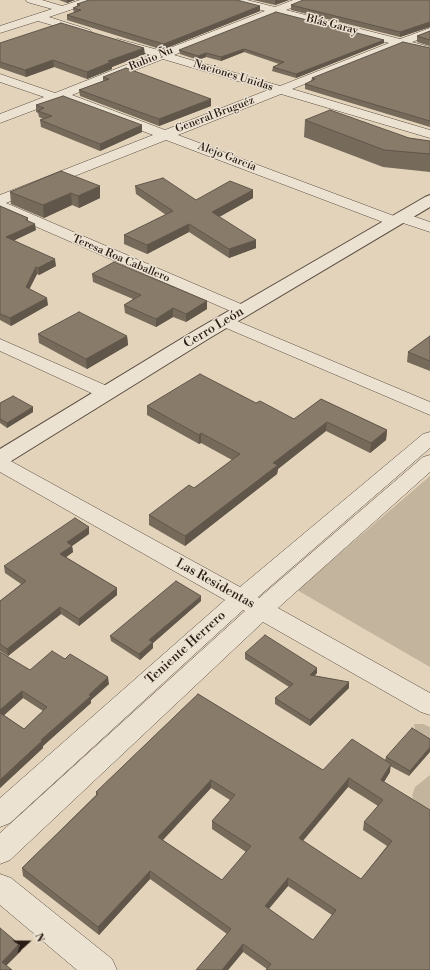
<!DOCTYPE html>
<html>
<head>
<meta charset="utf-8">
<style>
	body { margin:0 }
	#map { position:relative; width:430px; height:970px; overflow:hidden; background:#e2d3ba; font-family:"Libre Bodoni",serif }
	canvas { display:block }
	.north { position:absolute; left:8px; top:922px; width:40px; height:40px; -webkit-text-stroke:3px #ece2d2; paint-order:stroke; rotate:69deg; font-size:11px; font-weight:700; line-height:16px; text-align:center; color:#291c14 }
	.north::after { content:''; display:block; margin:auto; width:14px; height:18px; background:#291c14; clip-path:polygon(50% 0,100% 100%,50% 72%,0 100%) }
</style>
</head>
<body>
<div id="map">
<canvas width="430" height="970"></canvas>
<div class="north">N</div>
</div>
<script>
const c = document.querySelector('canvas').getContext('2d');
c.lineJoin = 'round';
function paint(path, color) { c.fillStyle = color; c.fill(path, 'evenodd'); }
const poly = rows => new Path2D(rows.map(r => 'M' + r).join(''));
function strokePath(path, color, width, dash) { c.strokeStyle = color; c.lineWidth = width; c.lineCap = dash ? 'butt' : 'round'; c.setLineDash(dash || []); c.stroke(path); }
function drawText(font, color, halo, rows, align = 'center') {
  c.font = font + ' "Libre Bodoni",serif'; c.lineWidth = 3; c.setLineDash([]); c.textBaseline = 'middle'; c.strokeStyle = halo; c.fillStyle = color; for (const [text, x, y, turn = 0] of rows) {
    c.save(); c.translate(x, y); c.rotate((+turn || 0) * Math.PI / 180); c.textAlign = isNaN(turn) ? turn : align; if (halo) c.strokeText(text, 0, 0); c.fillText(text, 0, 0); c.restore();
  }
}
const green = poly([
	[430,476,430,667,297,590],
	[414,724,423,724,430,727,430,747,415,730],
	[430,775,430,811,417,806,412,796,415,787]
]);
const minor = poly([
	[26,0,42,0,62,6,80,0,95,0,94,2,49,17,90,30,92,32,86,35,38,21,0,33,0,26,52,9,27,2,26,0],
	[230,0,247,0,275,7,293,0,307,0,306,2,286,10,400,39,430,28,430,35,412,42,430,47,430,53,402,46,292,89,430,130,430,138,281,94,178,135,394,216,396,214,401,212,430,222,430,232,400,222,398,224,393,226,388,224,166,140,6,203,248,307,251,311,248,315,242,316,0,211,0,195,153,135,61,100,0,123,0,114,44,97,0,82,0,74,55,93,151,55,114,44,112,42,114,40,118,39,162,51,265,11,231,2,230,0],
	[276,14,389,43,280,86,174,55,276,14],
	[163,59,268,90,165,130,72,95,163,59],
	[225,316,430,402,430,415,219,325,216,321,219,317,225,316],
	[0,339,114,389,116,393,114,397,107,399,100,397,0,351,0,339],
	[430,432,430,448,258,597,259,598,423,457,430,455,430,472,278,608,430,693,430,715,421,712,263,622,10,860,0,864,0,833,245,611,243,610,10,823,0,827,0,798,225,600,0,472,0,457,7,459,240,587,423,434,430,432],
	[0,874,11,878,112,959,117,970,77,970,0,905,0,874]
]);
const tertiary = poly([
	[430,195,430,207,208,339,8,463,0,465,0,449,194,331,425,197,430,195]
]);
const wall = poly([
	[59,0,75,0,67,3],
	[253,0,289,0,275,5],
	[430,0,430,27,400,37,291,10,291,5],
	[77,4,260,6,260,11,164,49,160,49,67,20,67,15,74,13,73,8,77,6],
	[430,31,430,46,417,42,417,36],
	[384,40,384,43,296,78,272,71,273,67,279,64,244,52,221,61,206,57,198,60,180,54,179,50],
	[0,43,145,54,112,67,112,69,87,79,54,67,26,77,0,68],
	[430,48,430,127,305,89,305,84,311,81,312,78],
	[103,77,211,106,159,126,80,96,79,90,103,81],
	[36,105,142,132,100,151,41,127,40,120,43,119,39,117,38,113,36,112],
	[305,120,409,138,430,141,430,172,383,167,304,137],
	[61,171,100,198,79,208,72,205,44,218,11,204,10,192],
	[135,186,196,200,253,190,253,198,219,217,256,248,229,258,189,232,147,254,124,244,124,235,166,215,136,194],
	[0,206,28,218,28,221,36,230,14,240,56,266,39,275,37,274,29,289,48,305,11,326,0,320],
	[92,274,207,301,207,309,186,322,173,317,156,327,125,313,124,305,133,299,93,282],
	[38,334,127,336,128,345,87,369,39,343],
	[430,336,430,371,407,362,408,352],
	[321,399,387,430,386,440,370,453,326,431,278,469,277,474,185,546,149,525,149,515,194,488,232,460,201,443,199,444,147,415,147,406,256,403,294,419],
	[0,403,33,407,33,412,7,428,0,423],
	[89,534,72,546,73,552,66,557,117,588,117,595,79,626,61,614,8,656,0,651,0,601,21,584,5,573,4,566],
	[201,601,153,643,153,648,140,660,111,641,110,636],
	[0,652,30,670,65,659,109,684,91,700,91,703,43,746,43,748,0,788],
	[23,698,43,711,24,729,4,715],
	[245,653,317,668,317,673,314,676,349,682,349,688,310,726,275,704,275,698,289,687,245,659],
	[198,694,323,770,385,760,386,757,430,739,409,776,390,766,390,772,384,782,430,970,267,969,243,952,228,970,196,970,227,934,150,879,99,935,23,876,22,868,96,795,96,792],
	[348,787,378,806,364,822,363,830,387,846,361,879,303,841],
	[211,788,230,800,212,821,212,829,246,852,222,880,163,840],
	[288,886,332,915,313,940,269,909]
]);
const shadedWall = poly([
	[67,0,75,0,67,3],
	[275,0,289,0,275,5],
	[260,6,260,11,164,49,164,44],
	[430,22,430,27,400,37,400,32],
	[384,40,384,43,296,78,296,74],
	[144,48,145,54,112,67,112,69,87,79,87,72,108,61],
	[244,49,244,52,221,61,221,57],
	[206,53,206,57,198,60,198,56],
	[53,60,54,67,26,77,25,70],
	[211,99,211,106,159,126,159,119],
	[142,125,142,132,100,151,100,144],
	[100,186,100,198,79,208,78,196],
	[253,190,253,198,212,221,212,212],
	[71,193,72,205,44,218,43,205],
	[35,224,36,230,7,244,6,237],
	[189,224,189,232,147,254,147,245],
	[256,240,256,248,229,258,229,249],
	[55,259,56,266,39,275,38,268],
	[36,267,37,274,27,294,26,287],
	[47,298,48,305,11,326,10,318],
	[207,301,207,309,186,322,186,314],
	[173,308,173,317,156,327,156,319],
	[127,336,128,345,87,369,86,359],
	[33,407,33,412,7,428,7,423],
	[327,422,326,431,278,469,277,474,185,546,185,536,273,463],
	[387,430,386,440,370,453,371,443],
	[201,433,201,443,199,444,199,435],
	[89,527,89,534,72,546,73,552,61,561,60,554,67,542],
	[117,588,117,595,79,626,79,619],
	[201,596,201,601,153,643,153,648,140,660,139,654,149,640],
	[60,607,61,614,8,656,7,649],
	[317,668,317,673,310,680,310,675],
	[108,677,109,684,91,700,91,703,43,746,43,748,0,788,0,780,41,740],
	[349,682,349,688,310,726,310,720],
	[22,691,23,698,0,719,0,710],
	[430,747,430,752,409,776,410,771],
	[391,764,390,772,380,788,381,780],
	[349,778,348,787,298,846,299,838],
	[211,780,211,788,158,845,158,837],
	[150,871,150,879,99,935,98,927],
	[288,878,288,886,264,914,265,906],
	[19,944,21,951,3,969,2,962],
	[243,944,243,952,228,970,222,970]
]);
const building = poly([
	[89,0,237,0,260,6,164,44,160,43,67,15,81,10,73,8,80,5,77,4,89,0],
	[303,0,430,0,430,22,400,32,291,5,303,0],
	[276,12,384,40,296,74,273,67,284,62,244,49,221,57,206,53,198,56,179,50,276,12],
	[61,23,144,48,108,61,111,62,87,72,53,60,25,70,0,62,0,43,61,23],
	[430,31,430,40,417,36,430,31],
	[403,42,430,48,430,121,305,84,315,79,312,78,403,42],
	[126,68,211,99,159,119,79,90,109,79,103,77,126,68],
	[63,96,142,125,100,144,40,120,52,116,38,111,44,108,36,105,63,96],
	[330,110,409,138,430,141,430,154,384,150,305,120,330,110],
	[61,171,100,186,78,196,71,193,43,205,10,192,61,171],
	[163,178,196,200,230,181,253,190,212,212,256,240,229,249,189,224,147,245,124,235,173,211,135,186,163,178],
	[0,206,28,218,26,220,35,224,6,237,55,259,38,268,36,267,26,287,47,298,10,318,0,314,0,206],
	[114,262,207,301,186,314,173,308,156,319,124,305,141,295,92,274,114,262],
	[79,312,127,336,86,359,38,334,79,312],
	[430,336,430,361,408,352,430,336],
	[200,374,256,403,260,401,294,419,321,399,387,430,371,443,327,422,273,463,278,465,185,536,149,515,189,485,194,488,240,454,201,433,199,435,147,406,200,374],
	[13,396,33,407,7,423,0,419,0,403,13,396],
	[75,518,89,527,67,542,72,546,60,554,117,588,79,619,60,607,7,649,0,644,0,601,26,581,4,566,75,518],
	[176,581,201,596,149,640,153,642,139,654,110,636,176,581],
	[265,635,317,668,310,675,349,682,310,720,275,698,293,684,245,653,265,635],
	[52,651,65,659,70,654,108,677,89,695,91,696,41,740,42,741,0,780,0,713,24,729,47,707,22,691,0,710,0,652,30,670,52,651],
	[198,694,323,770,352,739,391,764,381,780,430,810,430,970,266,970,271,964,243,944,222,970,196,970,231,929,150,871,98,927,22,868,98,794,96,792,198,694],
	[349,778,383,800,364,822,392,841,361,879,299,838,349,778],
	[211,780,235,795,212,821,251,846,222,880,158,837,211,780],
	[288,878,336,910,313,940,265,906,288,878],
	[412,728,430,739,430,747,410,771,386,757,412,728],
	[0,928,19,944,2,962,12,970,0,970,0,928]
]);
const farStreetnames = [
	["Blás Garay",332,25,14],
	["Rubio Ñu",151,59,-22],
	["Naciones Unidas",233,76,17],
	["General Bruguéz",215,115,-21],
	["Alejo García",227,157,21],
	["Teresa Roa Caballero",121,259,23]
];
const streetNames = [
	["Cerro León",214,328,-31],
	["Las Residentas",215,584,29],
	["Teniente Herrero",186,648,-42]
];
paint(green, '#c3b49e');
strokePath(minor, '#574a3e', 1);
strokePath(tertiary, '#574a3e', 2);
paint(minor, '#ece2d2');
paint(tertiary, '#ece2d2');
paint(wall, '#766a5b');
paint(shadedWall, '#60564a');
paint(building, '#897b6a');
strokePath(building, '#60564a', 1);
drawText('11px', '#291c14', '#ece2d2', farStreetnames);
drawText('13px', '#291c14', '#ece2d2', streetNames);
</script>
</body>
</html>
